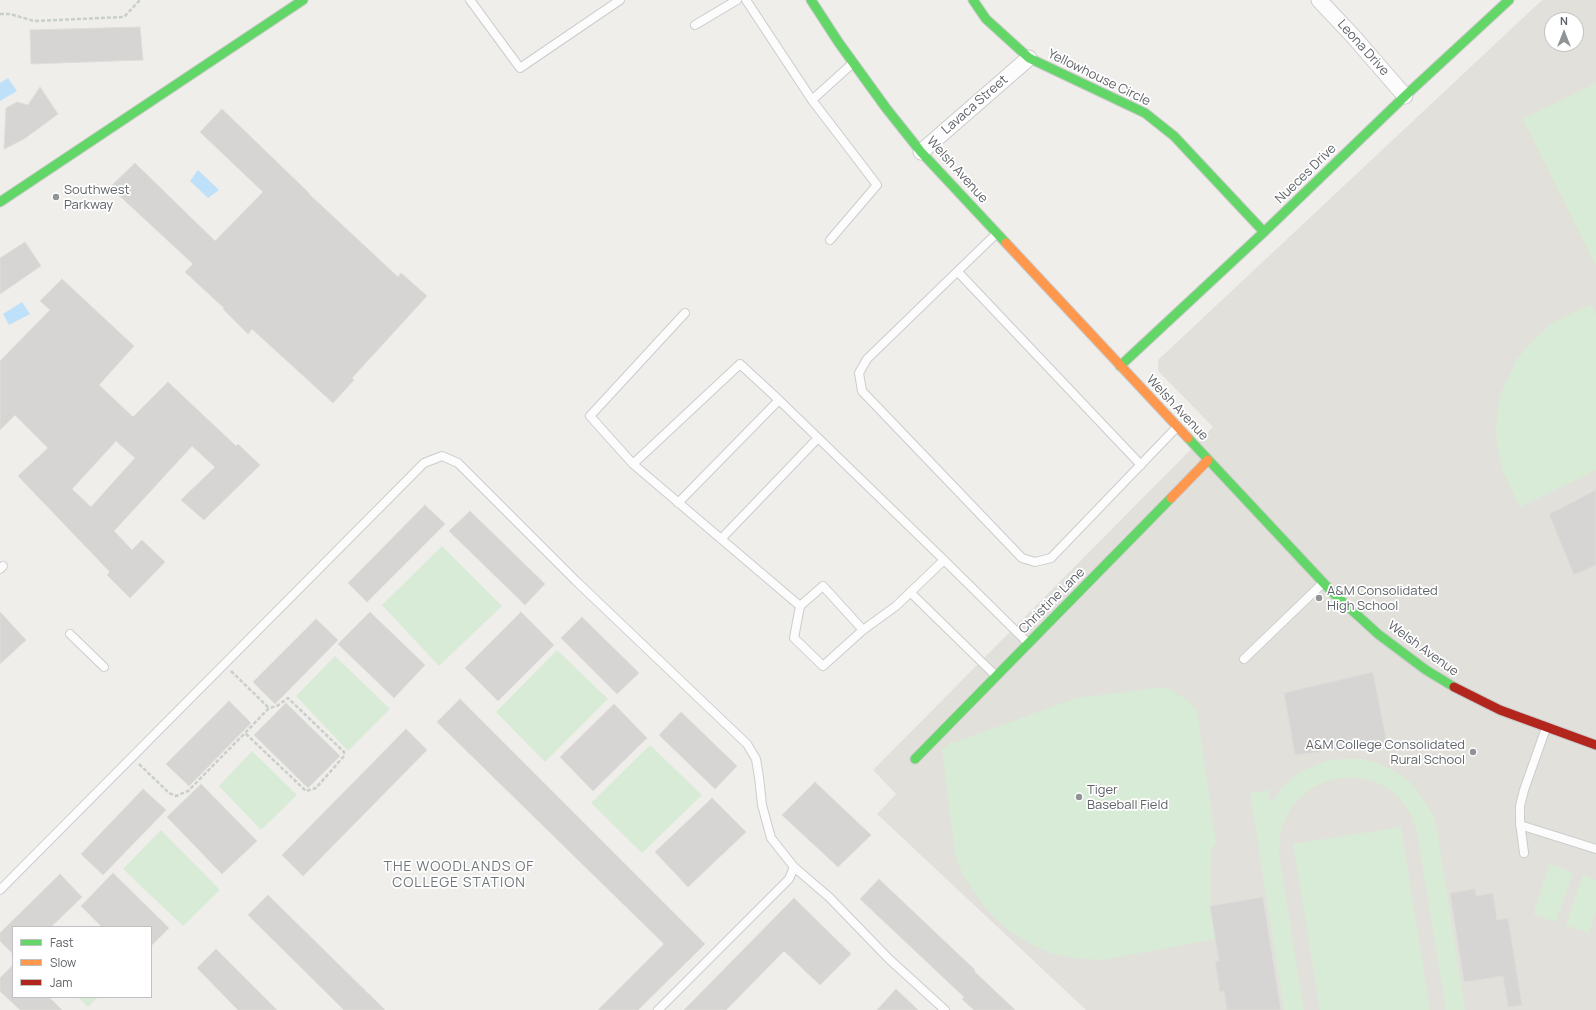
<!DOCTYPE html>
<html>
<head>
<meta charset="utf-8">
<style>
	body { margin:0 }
	#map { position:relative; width:1596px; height:1010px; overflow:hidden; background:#efeeea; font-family:Manrope,sans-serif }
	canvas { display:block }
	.legend { position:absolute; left:12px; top:926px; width:140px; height:72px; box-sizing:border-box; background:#fff; border:1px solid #bfc1c3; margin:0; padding:5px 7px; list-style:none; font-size:12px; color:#5f6368 }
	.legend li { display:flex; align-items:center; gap:8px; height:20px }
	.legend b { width:20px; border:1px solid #bfc1c3 }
	.north { position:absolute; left:1544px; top:12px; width:40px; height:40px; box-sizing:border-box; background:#fff; border:1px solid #bfc1c3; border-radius:50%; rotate:0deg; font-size:11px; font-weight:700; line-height:16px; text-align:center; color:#5f6368 }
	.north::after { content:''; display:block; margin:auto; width:14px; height:18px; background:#919496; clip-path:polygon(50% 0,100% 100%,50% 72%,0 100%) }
</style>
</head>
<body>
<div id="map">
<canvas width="1596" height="1010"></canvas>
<ul class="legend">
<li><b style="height:5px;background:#63d668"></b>Fast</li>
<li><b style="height:5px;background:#ff974d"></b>Slow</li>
<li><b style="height:5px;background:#b3261e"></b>Jam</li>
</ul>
<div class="north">N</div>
</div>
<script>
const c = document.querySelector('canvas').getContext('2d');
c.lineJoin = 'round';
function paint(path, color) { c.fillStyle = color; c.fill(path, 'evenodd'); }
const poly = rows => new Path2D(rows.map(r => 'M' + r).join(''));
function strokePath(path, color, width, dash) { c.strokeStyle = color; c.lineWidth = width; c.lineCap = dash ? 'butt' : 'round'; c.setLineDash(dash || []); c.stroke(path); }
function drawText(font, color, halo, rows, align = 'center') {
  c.font = font + ' Manrope,sans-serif'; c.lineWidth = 3.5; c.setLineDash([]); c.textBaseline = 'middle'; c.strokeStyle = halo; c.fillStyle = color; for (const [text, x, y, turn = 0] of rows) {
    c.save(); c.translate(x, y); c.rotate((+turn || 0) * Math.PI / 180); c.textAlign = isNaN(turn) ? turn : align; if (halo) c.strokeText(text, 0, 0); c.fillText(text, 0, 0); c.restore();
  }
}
const education = poly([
	[1542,0,1596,0,1596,1010,1086,1010,877,814,896,794,873,770,1213,427,1158,371,1158,360],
	[1552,20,1576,20,1576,44,1552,44]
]);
const green = poly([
	[1596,83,1596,266,1523,119],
	[1591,304,1596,314,1596,470,1520,507,1502,469,1497,446,1496,424,1500,395,1517,359,1530,343,1551,324],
	[442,546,502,606,439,666,382,605],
	[557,650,608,699,545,762,496,712],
	[335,656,390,709,348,751,296,696],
	[1163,687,1171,690,1188,701,1193,706,1197,712,1216,843,1211,851,1210,906,1215,939,1102,960,1074,958,1053,954,1033,945,1008,930,986,909,963,875,955,854,942,751,947,745,1077,698],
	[650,745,702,795,642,853,591,803],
	[252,751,297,795,261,830,219,786],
	[1341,759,1363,759,1374,762,1393,770,1410,782,1417,790,1433,815,1437,829,1465,1010,1446,1010,1417,832,1410,813,1396,794,1386,787,1376,782,1355,777,1334,779,1315,786,1299,798,1292,806,1283,825,1280,835,1279,855,1304,1010,1284,1010,1250,793,1269,790,1271,803,1285,784,1302,771,1326,761],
	[1401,827,1430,1010,1320,1010,1293,844],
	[161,830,220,890,183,926,123,869],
	[1550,864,1573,872,1556,922,1533,914],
	[1583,875,1596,880,1596,911,1589,933,1566,925],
	[78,997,98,997,88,1007]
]);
const water = poly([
	[8,78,17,91,0,101,0,83],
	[198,170,219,190,208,198,190,181],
	[22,302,30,314,9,325,3,314]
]);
const building = poly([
	[140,27,143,60,31,64,30,30,140,27],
	[40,87,58,114,24,139,4,149,6,108,17,102,28,105,40,87],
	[222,109,309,193,309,194,398,277,401,273,427,296,352,378,354,380,333,403,252,329,248,334,223,309,224,308,185,272,193,264,110,187,135,163,215,241,263,192,200,132,222,109],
	[25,242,41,266,0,294,0,258,25,242],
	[62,279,134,346,99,385,133,417,168,382,236,446,238,444,260,465,204,520,181,500,215,467,192,446,114,531,132,550,142,540,165,562,130,598,107,575,110,572,18,476,48,448,15,415,0,430,0,361,50,310,40,301,62,279],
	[116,441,135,458,91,507,72,489,116,441],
	[1596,490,1596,565,1574,575,1549,514,1596,490],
	[425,505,445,524,367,602,348,583,425,505],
	[470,511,545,584,525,605,449,531,470,511],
	[0,612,26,640,0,664,0,612],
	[370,612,425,665,394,698,338,644,370,612],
	[521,612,554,645,498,701,465,668,521,612],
	[582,617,639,673,617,694,561,638,582,617],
	[316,619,338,640,275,704,253,682,316,619],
	[1373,672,1387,744,1295,755,1284,693,1373,672],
	[460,699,705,944,638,1010,598,1010,664,944,437,722,460,699],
	[229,701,251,723,189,786,166,764,229,701],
	[286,703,340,756,308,788,254,735,286,703],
	[614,704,647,738,593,791,560,757,614,704],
	[681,712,737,766,715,789,659,735,681,712],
	[406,729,427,750,303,876,282,855,406,729],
	[815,782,871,835,838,867,782,815,815,782],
	[201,784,257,841,222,874,167,817,201,784],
	[143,789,166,810,103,875,81,854,143,789],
	[712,798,746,832,688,887,655,852,712,798],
	[113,873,169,928,151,946,151,927,102,927,81,906,113,873],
	[60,874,82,897,51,927,13,927,13,954,0,941,0,933,60,874],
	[879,879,975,970,974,971,1015,1010,974,1010,962,999,964,997,860,899,879,879],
	[1475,889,1476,896,1493,893,1497,920,1508,918,1522,1005,1508,1007,1503,976,1464,982,1450,893,1475,889],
	[268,895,385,1010,344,1010,248,915,268,895],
	[1263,897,1281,1010,1227,1010,1224,991,1220,992,1215,961,1219,961,1210,906,1263,897],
	[794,898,851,954,820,985,784,951,726,1010,684,1010,794,898],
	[216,949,277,1010,238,1010,197,968,216,949],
	[13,965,13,997,49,997,62,1010,20,1010,0,991,0,978,13,965],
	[896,989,918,1010,877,1010,896,989]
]);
const path = poly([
	[0,14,10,14,34,21,124,17,140,0],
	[231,671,269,708],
	[139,764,169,793,176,796,188,791,245,733,269,708,277,706,288,698,344,752,344,756,316,788,306,791,245,733]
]);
const lane = poly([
	[470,0,520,68,620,0],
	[746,0,812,100],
	[695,25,737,0],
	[996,234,867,359,859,373,862,391,1022,558,1035,562,1051,558,1177,427],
	[830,240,877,185,812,100,853,63],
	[958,272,1141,465],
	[633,464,590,416,685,313],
	[678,503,779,400],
	[721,539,818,438],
	[944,560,896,606,863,630,823,586,800,606,633,464,740,364,779,400,944,560,1028,643],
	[0,569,3,566],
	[910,592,996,676],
	[800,606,794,638,823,666,863,630],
	[70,634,104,667],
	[1244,659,1323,583],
	[1520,825,1596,849],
	[1524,853,1520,822,1520,806,1524,790,1546,728],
	[0,890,424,463,442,456,458,463,576,581,747,744,756,759,759,777,762,805,771,838,794,867,829,897,889,959,945,1010],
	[658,1010,789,879,794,867]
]);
const street = poly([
	[1319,0,1352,35,1405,96],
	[921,152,1029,58]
]);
const fast = poly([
	[811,0,839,43,886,108,921,152,1006,243],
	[973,0,986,19,1029,58,1145,113,1174,136,1264,232],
	[0,202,303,0],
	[1120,366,1264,232,1405,96,1509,0],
	[1188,438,1333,593,1378,634,1426,670,1454,687],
	[915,759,1171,498]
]);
const slow = poly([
	[1006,243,1188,438],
	[1171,498,1208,460]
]);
const jam = poly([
	[1454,687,1500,710,1596,745]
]);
const markers = [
	[56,197,4,"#919496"],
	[1319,598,4,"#919496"],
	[1473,752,4,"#919496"],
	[1079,797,4,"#919496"]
];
const streetNames = [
	["Leona Drive",1363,48,48],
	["Yellowhouse Circle",1099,78,26],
	["Lavaca Street",975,105,-41],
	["Welsh Avenue",957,170,48],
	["Nueces Drive",1306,174,-44],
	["Welsh Avenue",1177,408,47],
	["Christine Lane",1052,601,-45],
	["Welsh Avenue",1423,649,36]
];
const poiNames = [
	["Southwest",64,190],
	["Parkway",64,205],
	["A&M Consolidated",1327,591],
	["High School",1327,606],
	["A&M College Consolidated",1465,745,"right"],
	["Rural School",1465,760,"right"],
	["Tiger",1087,790],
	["Baseball Field",1087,805]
];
const neighbourhoodNames = [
	["THE WOODLANDS OF",459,867],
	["COLLEGE STATION",459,883]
];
paint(education, '#e2e0da');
paint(green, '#d8ebd6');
paint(water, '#bfe0f9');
paint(building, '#d6d5d3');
strokePath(building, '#deddd9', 1);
strokePath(lane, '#cbcccc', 10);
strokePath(street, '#cbcccc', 17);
strokePath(fast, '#cacacb', 11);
strokePath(slow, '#cacacb', 11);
strokePath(jam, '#cacacb', 11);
strokePath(path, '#cacfcc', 2.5, [4, 2]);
strokePath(lane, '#fdfcfc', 8);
strokePath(street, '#fdfcfc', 15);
strokePath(fast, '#63d668', 9);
strokePath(slow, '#ff974d', 9);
strokePath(jam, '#b3261e', 9);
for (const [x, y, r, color] of markers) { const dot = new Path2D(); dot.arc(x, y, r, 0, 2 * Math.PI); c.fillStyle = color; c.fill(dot); strokePath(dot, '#fff', 1.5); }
drawText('13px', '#5f6368', '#fff', streetNames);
drawText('13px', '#5f6368', '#fff', poiNames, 'left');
c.letterSpacing = '1px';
drawText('14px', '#70757a', '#fff', neighbourhoodNames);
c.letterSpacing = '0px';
</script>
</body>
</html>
